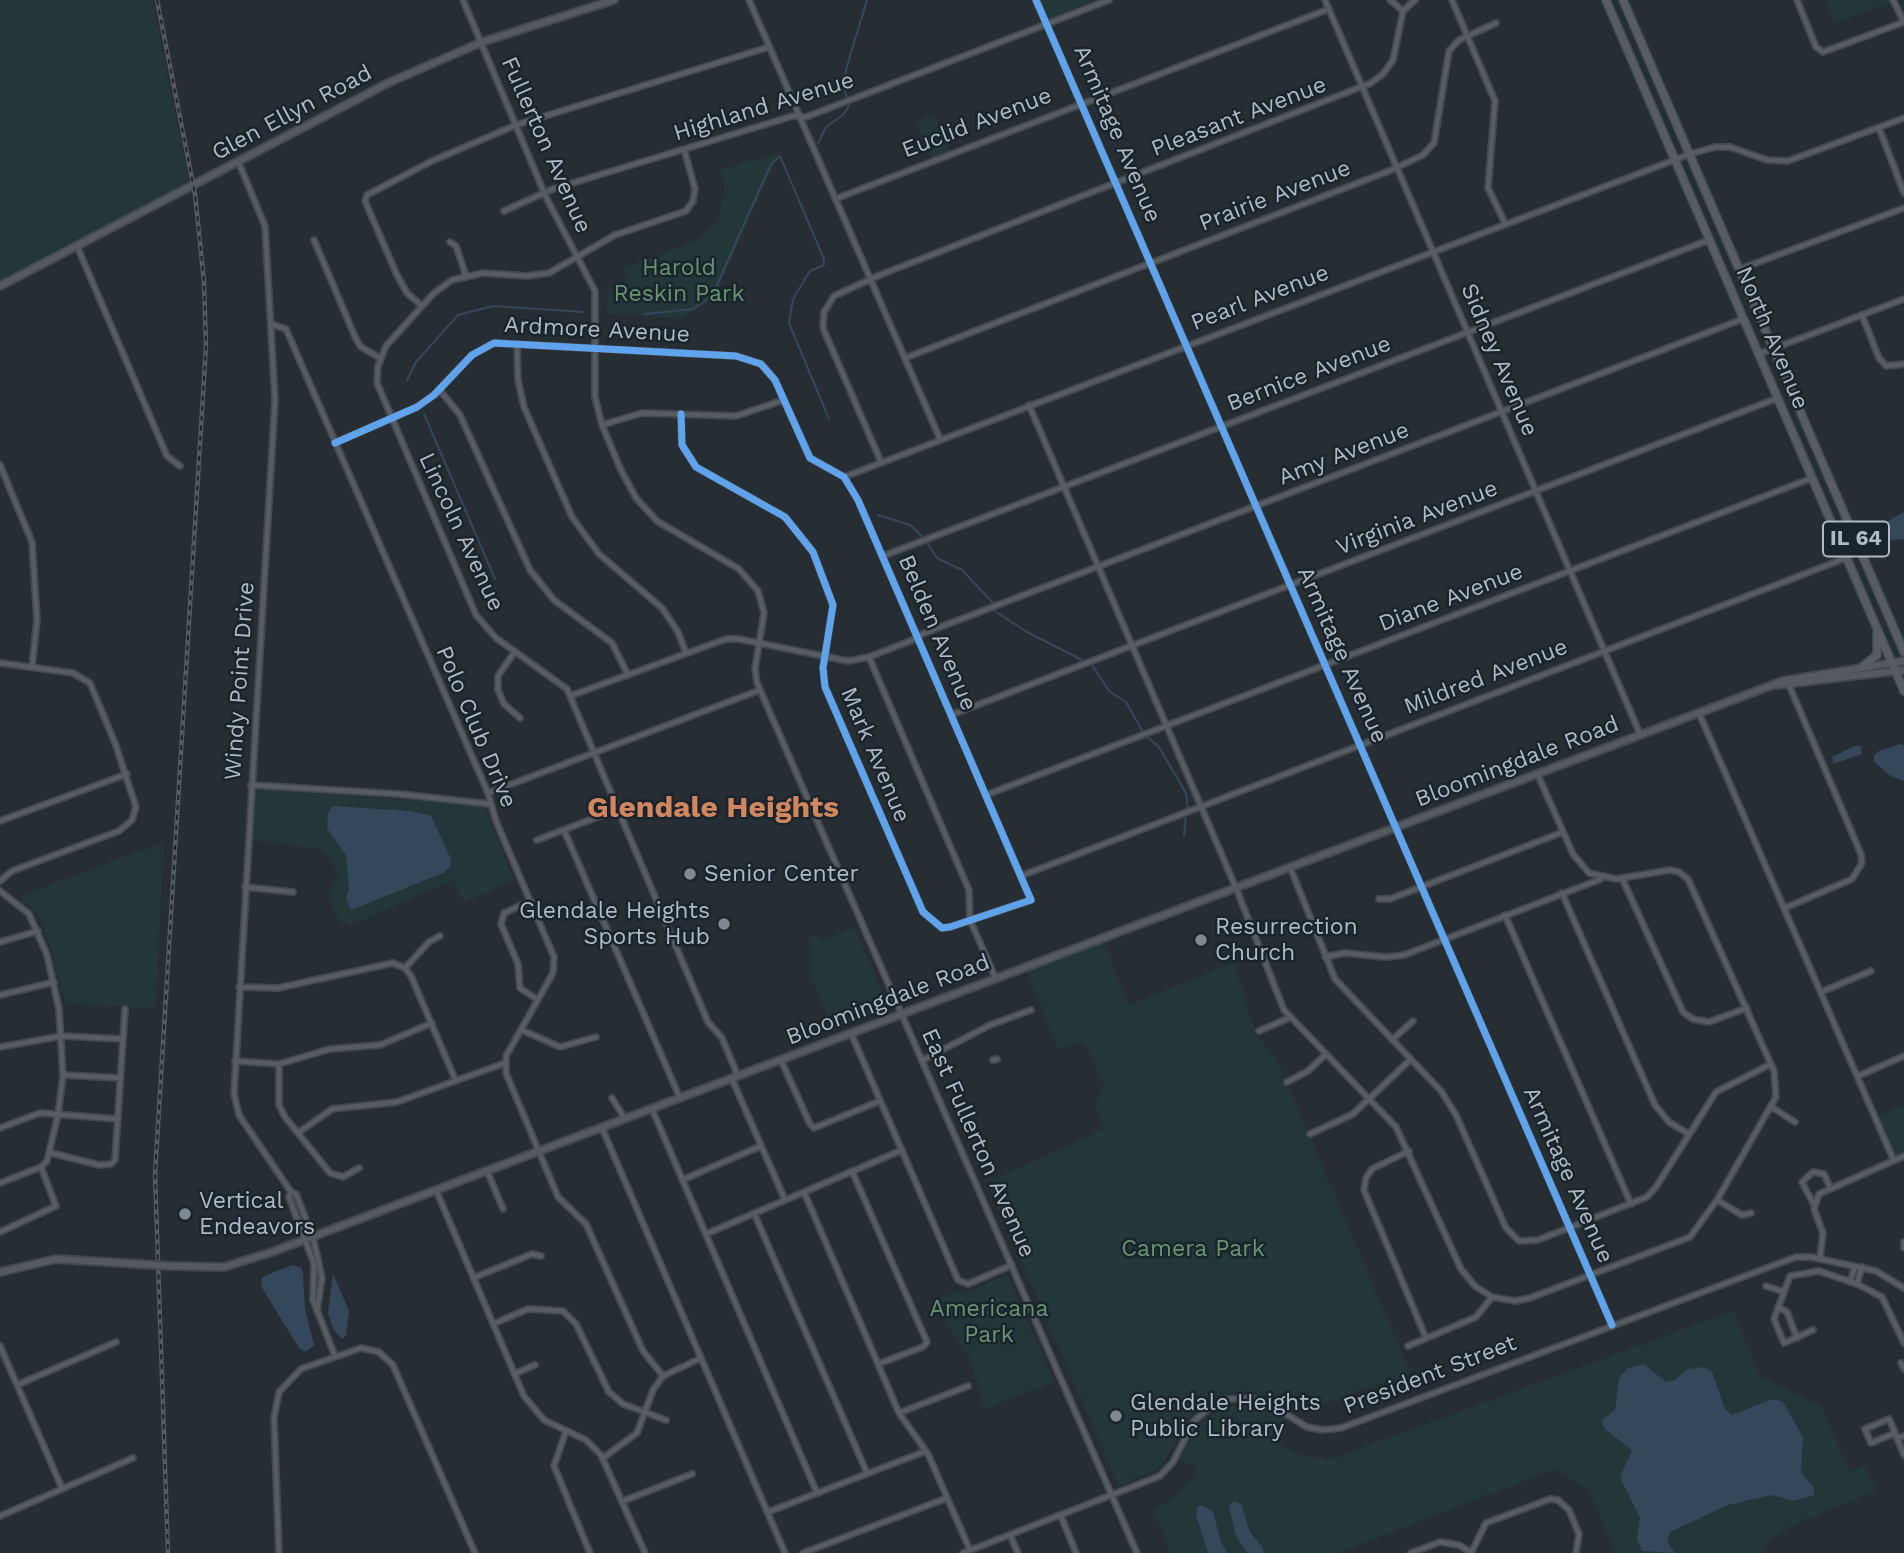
<!DOCTYPE html>
<html>
<head>
<meta charset="utf-8">
<style>
	body { margin:0 }
	canvas { display:block; background:#262d33 }
</style>
</head>
<body>
<canvas width="1904" height="1553"></canvas>
<script>
const c = document.querySelector('canvas').getContext('2d');
c.lineJoin = 'round';
function paint(path, color) { c.fillStyle = color; c.fill(path, 'evenodd'); }
const poly = rows => new Path2D(rows.map(r => 'M' + r).join(''));
function strokePath(path, color, width, dash) { c.strokeStyle = color; c.lineWidth = width; c.lineCap = dash ? 'butt' : 'round'; c.setLineDash(dash || []); c.stroke(path); }
function drawText(font, color, halo, rows, align = 'center') {
  c.font = font + ' "Work Sans",sans-serif'; c.lineWidth = 5; c.setLineDash([]); c.textBaseline = 'middle'; c.strokeStyle = halo; c.fillStyle = color; for (const [text, x, y, turn = 0] of rows) {
    c.save(); c.translate(x, y); c.rotate((+turn || 0) * Math.PI / 180); c.textAlign = isNaN(turn) ? turn : align; if (halo) c.strokeText(text, 0, 0); c.fillText(text, 0, 0); c.restore();
  }
}
const green = poly([
	[0,0,152,0,190,184,0,285],
	[1039,0,1096,0,1049,19],
	[1826,0,1889,0,1891,3,1834,23],
	[935,114,949,150,931,158,917,120],
	[779,153,718,289,705,305,681,318,608,314,606,290,629,284,624,268,694,242,718,220,725,187,720,170],
	[254,789,477,805,485,808,514,880,464,902,452,880,351,925,340,921,330,902,328,895,337,877,337,869,329,856,320,849,248,839],
	[164,842,156,1008,66,1004,46,933,38,915,21,896],
	[854,928,889,1008,833,1029,809,973,809,939,818,934,821,941],
	[1105,943,1128,1006,1233,963,1245,993,1248,1012,1261,1041,1277,1059,1410,1372,1297,1414,1277,1401,1254,1393,1235,1392,1215,1398,1186,1420,1162,1467,1119,1486,987,1183,1104,1129,1095,1104,1104,1086,1089,1049,1078,1042,1058,1050,1027,972],
	[1904,1105,1904,1155,1894,1159,1876,1117],
	[1007,1274,1054,1382,984,1409,970,1357,951,1331,937,1299,957,1291,959,1295,973,1290],
	[1733,1311,1759,1376,1822,1407,1849,1472,1866,1465,1876,1491,1795,1524,1769,1541,1764,1553,1615,1553,1589,1490,1555,1469,1337,1553,1171,1553,1153,1509,1166,1504,1193,1478,1198,1468,1180,1460,1188,1441,1201,1422,1226,1407,1246,1404,1265,1409,1283,1419,1270,1439,1295,1453,1329,1460]
]);
const water = poly([
	[1904,512,1904,539,1890,540,1886,536,1886,522],
	[1901,744,1904,745,1904,781,1889,775,1874,761,1874,755,1879,751],
	[1855,746,1861,746,1862,754,1833,764,1832,757],
	[333,806,410,811,431,816,451,859,450,867,443,873,351,910,346,899,349,890,346,855,327,828,328,813],
	[293,1265,302,1268,303,1273,305,1309,314,1345,306,1352,299,1348,261,1286,262,1278,267,1275],
	[333,1274,349,1311,346,1335,343,1339,334,1331,328,1313],
	[1639,1365,1645,1365,1666,1382,1675,1380,1688,1369,1705,1367,1712,1372,1725,1409,1732,1415,1772,1399,1783,1402,1803,1437,1801,1473,1814,1488,1814,1495,1794,1501,1771,1495,1728,1505,1670,1532,1667,1542,1675,1553,1642,1551,1637,1539,1640,1518,1620,1477,1632,1450,1606,1430,1602,1424,1603,1419,1615,1410,1619,1378,1628,1368],
	[1234,1501,1241,1504,1250,1532,1263,1548,1263,1553,1248,1553,1236,1536,1229,1506],
	[1202,1505,1213,1512,1221,1542,1227,1553,1208,1553,1196,1515,1197,1507]
]);
const stream = poly([
	[847,98,843,86,847,66,867,0],
	[818,143,826,127,844,114,849,105],
	[646,314,693,309,706,300,716,287,771,164,780,156,824,259,824,265,810,271,793,299,789,323,829,419],
	[407,380,416,362,458,315,493,306,583,312],
	[424,414,495,579],
	[878,515,910,525,923,537],
	[927,543,937,558,962,570,993,603],
	[995,611,1027,632,1084,661],
	[1092,665,1109,691,1126,702,1143,732],
	[1146,736,1159,747,1186,793,1188,809],
	[1184,835,1186,814]
]);
const street = poly([
	[463,0,546,197,595,291,595,397,602,425,621,470,636,498,657,521,739,569,758,591,764,613,755,669,757,683,1137,1553],
	[749,0,940,439],
	[1036,0,1612,1325],
	[1325,0,1640,734],
	[1390,0,1403,11],
	[1452,0,1495,101,1488,188,1505,223],
	[1797,0,1816,47,1823,52,1904,22,1893,0],
	[1879,128,1904,193],
	[684,149,695,189,693,201,686,211,615,235,549,273,527,276,483,273,452,280,434,293,386,346,378,366,377,383,476,615,496,638,567,689,708,1022,722,1038,738,1076],
	[238,161,265,226,275,400,234,1094,239,1115,291,1192,296,1194,313,1237,322,1278,317,1311],
	[835,199,1329,9],
	[504,211,553,189,793,116,806,117,1109,0],
	[314,240,356,339,361,347,380,358],
	[450,242,456,246,466,276],
	[77,246,167,456,180,466],
	[1740,269,1904,208],
	[422,306,407,293,397,275,365,201,367,195,432,161,516,125,769,47],
	[1862,315,1879,358,1886,366,1904,364],
	[271,324,286,329,488,793,496,821,554,957,553,973,506,1056,506,1073,558,1197,586,1224,643,1351,663,1376],
	[517,344,518,380,524,407,572,517,599,554,662,608,678,632,686,653],
	[1759,354,1904,299],
	[905,358,1389,171,1423,155,1434,143,1449,51,1459,40,1496,23],
	[439,389,460,415,530,570,554,600,612,643,628,675],
	[1029,405,1236,888,1284,1010,1396,1127,1461,1269,1475,1286,1492,1297],
	[602,425,642,413,736,416,784,400],
	[335,443,417,407,434,395,472,355,494,343,736,356,761,364,775,380,810,458,844,477,858,500,1031,900,950,927,942,928,923,912,825,687,823,668,833,605,813,552,785,517,696,467,682,445,681,414],
	[881,462,823,328,824,312,834,296,880,275,1371,83,1383,74,1393,60,1403,11,1415,0],
	[0,465,32,542,37,620,32,667],
	[844,477,1690,154,1715,147,1730,147,1767,160,1788,161,1904,118],
	[883,556,1709,240],
	[917,636,1743,319],
	[515,651,498,676,498,690,504,704,520,718],
	[869,657,969,890,970,920,996,979],
	[0,663,73,673,90,683,115,743,136,807,132,820,119,831,12,871,0,881],
	[570,696,726,639,739,639,848,661,869,657,918,638],
	[1699,713,1894,1161],
	[951,715,1778,398],
	[251,785,398,794,490,804],
	[488,793,760,690],
	[986,795,1812,478],
	[0,821,127,774],
	[564,830,680,1098],
	[537,840,616,810],
	[1290,867,1335,979,1441,1091,1456,1115,1506,1228,1519,1241,1538,1240,1647,1197,1656,1187,1716,1092,1771,1064],
	[1021,876,1846,558],
	[1622,878,1683,1012,1693,1019,1709,1022,1747,1008],
	[245,887,293,892],
	[0,891,29,914,47,955,59,1009,63,1075,58,1115,47,1161,41,1167,0,1183],
	[1562,893,1655,1105,1669,1122,1689,1134],
	[1379,899,1390,899,1563,832],
	[531,901,504,913,501,924,518,964,520,988,538,1000],
	[1785,908,1852,879,1862,863,1861,854,1789,685],
	[1505,915,1631,1204],
	[0,942,38,931],
	[1325,957,1345,953,1386,957,1404,955,1601,879],
	[405,968,429,942,440,936],
	[239,987,278,988,393,963,405,968,411,976,455,1079],
	[1821,992,1871,971],
	[0,995,54,982],
	[522,1030,560,1047,596,1037],
	[1259,1031,1289,1018],
	[851,1033,958,1280,968,1284,1012,1265],
	[1392,1040,1413,1021],
	[0,1047,62,1036,122,1039],
	[781,1060,810,1124,814,1128,880,1101],
	[923,1060,990,1025,1031,1010],
	[993,1060,997,1059],
	[235,1061,279,1064,330,1049,380,1045,432,1023],
	[279,1064,279,1105,285,1117,330,1173,343,1177,359,1168],
	[63,1075,120,1078],
	[1858,1076,1904,1056],
	[732,1079,785,1200],
	[1287,1082,1308,1071,1325,1055],
	[612,1098,625,1119],
	[1773,1108,1795,1122],
	[652,1109,817,1493],
	[0,1128,40,1113,118,1119],
	[602,1128,785,1553],
	[298,1133,332,1109,397,1102,505,1063],
	[1310,1134,1353,1114,1411,1059],
	[1409,1151,1372,1169,1366,1178,1364,1190,1426,1338],
	[51,1153,99,1165,111,1164,115,1160,125,1009],
	[487,1171,503,1209],
	[852,1171,927,1342,923,1347,878,1364],
	[682,1180,761,1146],
	[436,1190,524,1396,544,1420,586,1440,601,1455,645,1553],
	[291,1192,289,1197,314,1264,313,1300,335,1356],
	[804,1192,899,1413,928,1454,970,1550],
	[1717,1200,1742,1215,1751,1213],
	[1814,1205,1802,1182,1813,1172,1824,1174,1830,1187],
	[754,1213,867,1473],
	[0,1232,56,1206,41,1167],
	[706,1234,902,1150],
	[1904,1242,1904,1248],
	[1820,1258,1823,1233,1814,1209,1819,1194,1904,1156],
	[473,1278,532,1254,541,1256],
	[1850,1282,1855,1266],
	[1857,1284,1862,1267],
	[1766,1286,1784,1292],
	[1778,1307,1787,1312,1797,1338],
	[493,1324,528,1309,563,1311,576,1324,609,1392,623,1404,666,1420],
	[1813,1330,1784,1343,1774,1319,1790,1276,1819,1271,1857,1284,1882,1297,1904,1343],
	[0,1346,62,1488],
	[1408,1346,1476,1317,1492,1297,1515,1301,1530,1298,1690,1237,1717,1200,1776,1097,1774,1071,1688,879,1679,872,1670,870,1616,879,1589,873,1573,854,1537,773],
	[1901,1363,1904,1369],
	[514,1374,535,1365],
	[17,1385,116,1342],
	[899,1413,968,1386],
	[566,1431,554,1466,590,1553],
	[1895,1433,1871,1443,1865,1429,1889,1419,1895,1433,1904,1455],
	[1897,1438,1904,1436],
	[603,1458,637,1433,653,1390,663,1376,701,1358],
	[623,1501,692,1474],
	[768,1512,926,1451],
	[0,1516,133,1458],
	[1061,1516,1076,1553],
	[1010,1535,1018,1553],
	[279,1553,274,1418,279,1392,301,1369,361,1348,379,1352,393,1365,475,1553],
	[803,1553,947,1498],
	[963,1553,1160,1476,1173,1462,1194,1421,1212,1406,1229,1399,1251,1398,1268,1403,1307,1427,1323,1430,1341,1428,1796,1257,1811,1257,1876,1271,1904,1288],
	[1411,1553,1440,1542,1459,1545,1470,1552],
	[1471,1553,1486,1523,1550,1499,1558,1500,1569,1510,1579,1534,1576,1553]
]);
const secondary = poly([
	[0,286,390,82,482,42,614,0],
	[1776,685,1904,670],
	[171,1266,224,1267,272,1252,1783,681,1904,661],
	[0,1272,56,1259,139,1264]
]);
const primary = poly([
	[1606,0,1904,691],
	[1623,0,1904,652],
	[1862,667,1877,655,1877,633]
]);
const rail = poly([
	[157,0,195,194,204,282,206,346,155,1174,168,1553]
]);
const secondaryBridge = poly([
	[139,1264,171,1266]
]);
const cycleway = poly([
	[1036,0,1612,1325],
	[335,443,417,407,434,395,472,355,494,343,736,356,761,364,775,380,810,458,844,477,858,500,1031,900,950,927,942,928,923,912,825,687,823,668,833,605,813,552,785,517,696,467,682,445,681,414]
]);
const markers = [
	[690,874,7,"#7f8992"],
	[724,924,7,"#7f8992"],
	[1201,940,7,"#7f8992"],
	[185,1214,7,"#7f8992"],
	[1116,1416,7,"#7f8992"]
];
const shields = [
	[1856,539,66]
];
const shieldNames = [
	["IL 64",1856,539]
];
const streetNames = [
	["Highland Avenue",764,107,-17],
	["Glen Ellyn Road",292,113,-28],
	["Pleasant Avenue",1239,117,-21],
	["Euclid Avenue",977,123,-21],
	["Armitage Avenue",1117,134,67],
	["Fullerton Avenue",546,145,66],
	["Prairie Avenue",1275,196,-21],
	["Pearl Avenue",1260,298,-21],
	["Ardmore Avenue",597,330,3],
	["North Avenue",1772,338,67],
	["Sidney Avenue",1499,360,67],
	["Bernice Avenue",1309,374,-21],
	["Amy Avenue",1344,454,-21],
	["Virginia Avenue",1417,518,-21],
	["Lincoln Avenue",461,532,65],
	["Diane Avenue",1451,598,-21],
	["Belden Avenue",937,633,67],
	["Armitage Avenue",1342,655,66],
	["Mildred Avenue",1486,677,-21],
	["Windy Point Drive",240,681,-86],
	["Polo Club Drive",476,727,67],
	["Mark Avenue",875,755,67],
	["Bloomingdale Road",1517,762,-21],
	["Bloomingdale Road",888,1000,-21],
	["East Fullerton Avenue",978,1143,66],
	["Armitage Avenue",1568,1175,66],
	["President Street",1430,1375,-21]
];
const parkNames = [
	["Harold",679,268],
	["Reskin Park",679,294],
	["Camera Park",1193,1249],
	["Americana",989,1309],
	["Park",989,1335]
];
const poiNames = [
	["Senior Center",704,874],
	["Glendale Heights",710,911,"right"],
	["Sports Hub",710,937,"right"],
	["Resurrection",1215,927],
	["Church",1215,953],
	["Vertical",199,1201],
	["Endeavors",199,1227],
	["Glendale Heights",1130,1403],
	["Public Library",1130,1429]
];
const districtNames = [
	["Glendale Heights",713,808]
];
paint(green, '#233738');
paint(water, '#34475b');
strokePath(stream, '#34475b', 2);
strokePath(street, '#44494e', 8);
strokePath(secondary, '#44494e', 10);
strokePath(primary, '#434a50', 10);
strokePath(street, '#565c61', 4.5);
strokePath(secondary, '#555a60', 6);
strokePath(primary, '#595d63', 7);
strokePath(rail, '#555a5f', 4.5);
strokePath(rail, '#1a242d', 2, [5]);
strokePath(secondaryBridge, '#44494e', 10, []);
strokePath(secondaryBridge, '#555a60', 6);
strokePath(cycleway, '#60a3ed', 7);
for (const [x, y, r, color] of markers) { const dot = new Path2D(); dot.arc(x, y, r, 0, 2 * Math.PI); c.fillStyle = color; c.fill(dot); strokePath(dot, '#1a242d', 2.5); }
for (const [x, y, w] of shields) { const box = new Path2D(); box.roundRect(x - w / 2, y - 17.5, w, 35, 5); c.fillStyle = '#1a242d'; c.fill(box); strokePath(box, '#afbac5', 2); }
drawText('bold 21px', '#afbac5', null, shieldNames);
drawText('23px', '#afbac5', '#1a242d', streetNames);
drawText('23px', '#67956e', '#1a242d', parkNames);
drawText('23px', '#afbac5', '#1a242d', poiNames, 'left');
drawText('bold 30px', '#d1865e', '#1a242d', districtNames);
</script>
</body>
</html>
